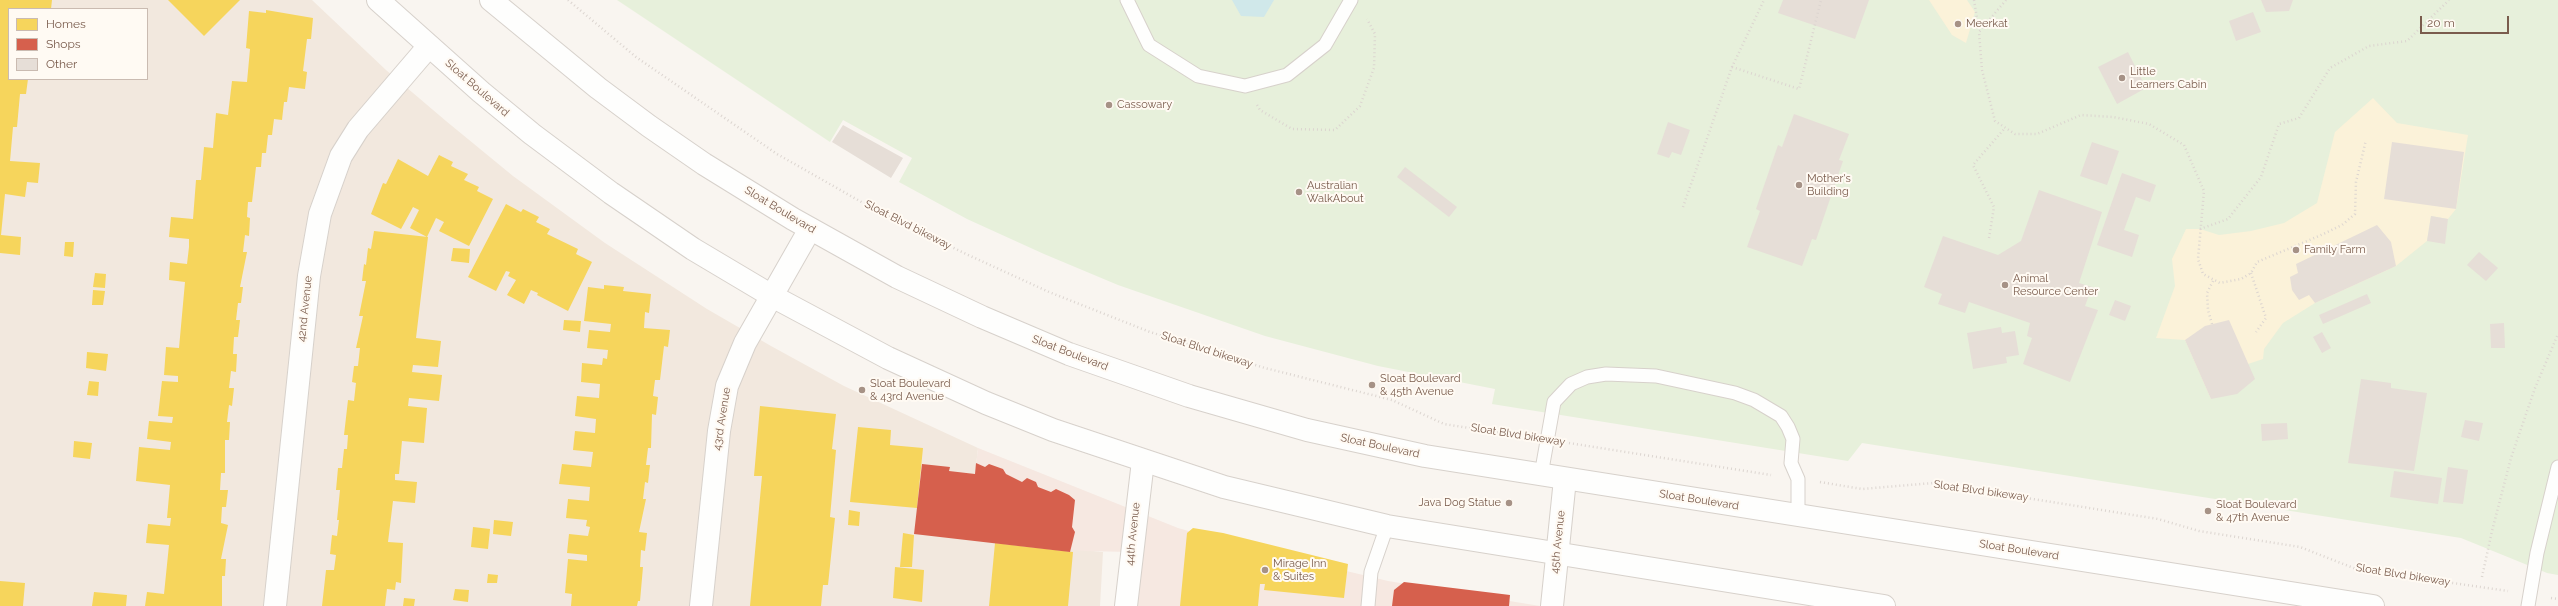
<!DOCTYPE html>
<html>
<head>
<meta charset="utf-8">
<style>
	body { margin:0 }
	#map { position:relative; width:2558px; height:606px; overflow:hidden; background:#f9f5f0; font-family:Raleway,sans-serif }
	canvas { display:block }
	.legend { position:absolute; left:8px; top:8px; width:140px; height:72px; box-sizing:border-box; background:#fffaf3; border:1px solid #cabbb1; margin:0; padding:5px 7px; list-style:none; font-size:12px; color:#7a5c4d }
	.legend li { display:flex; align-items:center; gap:8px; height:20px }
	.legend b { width:20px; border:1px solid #cabbb1 }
	.scale { position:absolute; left:2420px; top:16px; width:89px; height:18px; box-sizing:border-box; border:2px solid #7a5c4d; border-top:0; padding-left:5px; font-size:12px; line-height:14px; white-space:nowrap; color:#7a5c4d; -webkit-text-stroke:3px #fffaf3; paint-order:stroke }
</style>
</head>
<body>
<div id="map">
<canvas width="2558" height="606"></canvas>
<ul class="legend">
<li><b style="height:11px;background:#f6d55c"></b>Homes</li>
<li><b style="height:11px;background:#d6604d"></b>Shops</li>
<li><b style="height:11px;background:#e6ded7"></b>Other</li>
</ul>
<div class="scale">20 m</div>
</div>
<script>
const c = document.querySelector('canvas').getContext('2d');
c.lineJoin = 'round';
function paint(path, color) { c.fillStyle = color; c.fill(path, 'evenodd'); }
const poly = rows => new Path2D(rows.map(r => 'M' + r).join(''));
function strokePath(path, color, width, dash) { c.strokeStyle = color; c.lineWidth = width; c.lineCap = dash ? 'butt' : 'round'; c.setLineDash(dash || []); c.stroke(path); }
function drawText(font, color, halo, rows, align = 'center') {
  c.font = font + ' Raleway,sans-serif'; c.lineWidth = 4; c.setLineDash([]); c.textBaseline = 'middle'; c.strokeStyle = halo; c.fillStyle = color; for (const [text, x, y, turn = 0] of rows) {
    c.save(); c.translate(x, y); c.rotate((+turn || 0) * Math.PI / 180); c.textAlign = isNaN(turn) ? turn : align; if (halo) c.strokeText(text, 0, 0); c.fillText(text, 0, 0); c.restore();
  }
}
const residential = poly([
	[0,0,312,0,386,70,446,121,513,176,605,243,707,309,771,346,844,386,978,448,968,539,1103,552,1100,606,0,606],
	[9,9,147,9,147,79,9,79]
]);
const commercial = poly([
	[978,448,1178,528,1234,544,1388,581,1540,606,1126,606,1131,552,1084,551,968,539]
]);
const green = poly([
	[617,0,2558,0,2558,575,2547,573,2461,538,1862,443,1848,461,1492,404,1495,389,1378,366,1265,336,1118,285,1044,254,967,219,899,182,912,158,843,120,830,142]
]);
const sand = poly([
	[1929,0,1967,0,1975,12,1966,43,1952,35],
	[2373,98,2397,123,2468,135,2456,209,2448,219,2431,216,2427,241,2396,266,2315,303,2283,323,2264,349,2263,359,2248,364,2211,399,2185,340,2156,338,2175,286,2172,259,2186,229,2200,229,2219,235,2251,231,2284,223,2317,203,2335,132]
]);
const water = poly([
	[1232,0,1274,0,1264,17,1241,16]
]);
const homes = poly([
	[0,0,52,0,51,9,9,9,9,79,28,79,26,94,20,94,17,127,13,127,10,161,40,163,38,183,27,182,25,197,5,194,1,235,21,237,20,255,0,253],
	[168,0,240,0,204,36],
	[266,10,313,18,311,39,307,39,303,71,307,72,305,89,289,87,287,102,284,102,282,120,274,119,272,135,268,135,266,153,262,153,261,167,256,167,252,202,248,202,247,217,250,218,249,236,245,235,243,252,247,252,240,287,243,287,241,303,238,303,236,320,240,320,238,337,234,337,233,354,237,354,236,372,231,371,229,388,234,388,232,406,229,405,227,422,230,422,229,440,225,440,225,473,221,473,220,490,228,490,226,507,222,507,221,523,228,525,221,559,226,559,225,576,222,576,222,606,145,606,147,592,164,594,169,545,146,543,148,524,170,526,171,518,167,518,170,485,136,481,139,447,170,450,171,442,147,439,149,421,172,423,173,417,158,416,162,381,178,382,178,376,164,375,166,347,179,348,185,282,169,280,170,262,187,264,189,247,189,239,169,237,171,217,193,219,196,180,201,180,204,147,213,148,216,113,228,115,232,81,247,82,250,49,246,48,249,11,266,13],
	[439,155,453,162,451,166,468,174,464,180,479,187,477,191,493,199,469,246,439,231,444,222,436,218,427,237,410,228,419,210,413,207,401,229,371,214,383,183,386,184,398,159,428,176],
	[506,204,521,212,523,209,539,217,536,222,550,229,547,234,578,249,576,254,592,262,568,311,537,295,538,293,531,290,524,304,507,295,516,280,508,276,510,272,506,271,496,291,468,277],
	[374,231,428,237,416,338,441,341,438,367,413,365,412,372,442,375,439,401,409,398,408,406,427,408,424,443,402,441,399,474,395,474,395,480,417,482,415,503,393,501,388,542,403,543,401,583,396,582,395,590,387,589,385,606,322,606,326,570,334,570,336,555,330,554,332,535,337,536,339,520,337,520,340,490,336,490,338,468,342,468,344,449,347,449,348,435,344,435,348,400,354,401,356,383,352,382,354,366,358,366,360,348,356,348,363,316,359,316,366,281,362,281,364,264,366,265,368,248,371,249],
	[65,242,74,242,73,257,64,256],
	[453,248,470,249,469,263,451,261],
	[95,273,106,274,105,288,93,287],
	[604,285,624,287,623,291,651,294,649,313,645,312,644,328,670,330,668,347,664,346,660,380,655,380,653,396,658,397,656,415,652,414,651,448,648,448,646,465,650,465,648,483,645,482,643,499,646,499,639,532,647,533,645,551,641,550,640,567,643,567,640,601,638,601,637,606,571,606,572,594,565,593,568,559,587,561,587,555,567,553,569,534,588,536,590,527,586,526,587,520,566,518,568,499,589,501,590,487,559,484,562,464,591,467,593,452,573,450,575,431,595,433,596,419,575,416,577,396,599,398,600,384,581,382,582,363,602,365,603,358,607,359,608,350,587,348,589,330,610,332,611,324,584,321,588,287,604,289],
	[93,290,105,291,103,305,92,305],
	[564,320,581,321,580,332,563,330],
	[87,352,108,354,106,371,86,368],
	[89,381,99,382,98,396,87,395],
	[760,406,836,414,832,449,836,450,830,517,835,518,828,585,823,585,821,606,750,606,762,476,754,476],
	[858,427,891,430,890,445,923,448,917,508,850,502],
	[74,441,92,443,90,459,73,457],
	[849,510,860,512,859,526,848,525],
	[494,520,513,522,511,536,493,534],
	[473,527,490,529,488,549,471,547],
	[1193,528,1223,533,1348,564,1344,598,1264,590,1265,584,1260,584,1258,606,1180,606,1187,533],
	[903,533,914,535,912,567,900,567],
	[995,543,1073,552,1068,606,989,606],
	[895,567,924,570,922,602,893,598],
	[488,574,498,575,497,583,487,583],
	[0,581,25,583,23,606,0,606],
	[455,589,469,590,468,602,453,600],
	[94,592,127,595,126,606,92,606],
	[404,598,415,599,414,606,403,606]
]);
const shops = poly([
	[976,463,985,467,989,464,1003,469,1006,474,1022,482,1027,478,1036,482,1038,487,1051,492,1056,489,1069,495,1075,500,1072,527,1075,532,1070,552,914,534,922,464,950,467,949,471,975,474],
	[1404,582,1510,595,1509,606,1392,606,1394,590]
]);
const building = poly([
	[1783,0,1869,0,1855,39,1778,13],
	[2261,0,2293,0,2289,11,2266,12],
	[2253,12,2261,32,2236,41,2229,21],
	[2128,52,2146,88,2117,104,2098,67],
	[1794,114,1849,134,1839,160,1843,161,1816,240,1812,239,1802,266,1747,247,1760,211,1756,209,1778,145,1782,147],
	[1668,122,1690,130,1681,155,1672,152,1669,158,1657,154],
	[843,125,903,158,891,178,832,142],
	[2092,142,2119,151,2107,185,2080,176],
	[2392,142,2464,152,2456,209,2384,199],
	[1405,167,1457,207,1449,217,1397,177],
	[2122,173,2156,185,2150,202,2136,197,2124,230,2139,235,2132,257,2097,245],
	[2039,190,2102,212,2079,283,2092,287,2085,306,2098,310,2070,382,2023,364,2032,338,2027,336,2030,323,1969,302,1965,313,1938,304,1942,294,1924,287,1943,236,1998,255,2021,241],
	[2431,216,2448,219,2445,244,2427,241],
	[2377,225,2391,242,2396,266,2315,303,2309,295,2299,300,2292,290,2290,277,2298,273,2296,264],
	[2479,252,2498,268,2486,281,2467,265],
	[2367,294,2371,303,2323,324,2319,315],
	[2115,300,2131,306,2125,321,2109,315],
	[2229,320,2255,379,2237,394,2211,399,2185,340,2205,326],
	[2504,323,2505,348,2491,348,2490,324],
	[2001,327,2002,333,2015,331,2019,355,2006,357,2007,363,1973,369,1967,333],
	[2322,332,2331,348,2322,353,2313,337],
	[2361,379,2391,383,2391,388,2427,393,2414,471,2348,463],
	[2465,420,2483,423,2479,441,2461,437],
	[2287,423,2288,439,2262,441,2261,424],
	[2448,467,2468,470,2463,504,2443,502],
	[2394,471,2442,478,2438,504,2390,497]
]);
const path = poly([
	[568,0,636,57,777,154,879,212,966,254,1049,292,1150,332,1265,368,1392,400,1444,424,1526,437],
	[1974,0,1979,31],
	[2006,0,1979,32,1982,70,1995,121,2015,134,2037,134,2081,115,2113,117,2149,124,2184,145,2204,191,2198,259,2203,274,2220,283,2241,279,2251,273,2257,262,2319,236,2342,225,2355,214,2356,182,2366,140],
	[1732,67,1799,89,1821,0],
	[1257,105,1260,110,1292,129,1335,130,1360,106,1374,68,1375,34,1367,19],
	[1683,207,1732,67,1764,0],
	[2200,229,2228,219,2261,177,2279,124,2299,118,2330,68,2369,46,2407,41,2449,0],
	[1989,238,1994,207,1973,165,2005,128],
	[2251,273,2266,318,2256,332],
	[2212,324,2208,310,2207,293,2214,279],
	[1569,443,1771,475],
	[1820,482,1862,489,1933,483,2158,519,2199,531,2300,547,2356,569,2508,591],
	[2482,577,2492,531,2511,458,2535,388,2558,334],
	[2551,598,2558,599]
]);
const service = poly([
	[1127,0,1149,45,1198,76,1245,86,1287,75,1325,45,1351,0],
	[1541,475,1554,402,1571,384,1587,377,1606,374,1656,376,1735,393,1754,400,1781,416,1788,427,1793,439,1791,463,1798,479,1798,515],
	[1368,606,1371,572,1387,526],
	[2528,606,2537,553,2558,467]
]);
const minor = poly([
	[275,606,309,276,320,214,341,156,358,129,429,46],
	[701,606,719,431,727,386,745,343,810,229],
	[1126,606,1143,461],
	[1552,606,1565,479]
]);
const tertiary = poly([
	[378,0,481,92,532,134,611,193,693,249,772,296,888,358,986,403,1053,430,1224,487,1387,526,1884,606],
	[491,0,598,88,649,126,704,164,793,219,897,277,982,317,1069,354,1189,396,1307,430,1425,456,2373,606]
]);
const markers = [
	[1958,24,4,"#a69286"],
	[2122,78,4,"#a69286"],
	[1109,105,4,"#a69286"],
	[1799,185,4,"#a69286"],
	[1299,192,4,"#a69286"],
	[2296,250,4,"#a69286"],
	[2005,285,4,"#a69286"],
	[1372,385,4,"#a69286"],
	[862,390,4,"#a69286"],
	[1509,503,4,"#a69286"],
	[2208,511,4,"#a69286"],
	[1265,570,4,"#a69286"]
];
const poiNames = [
	["Meerkat",1966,24],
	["Little",2130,72],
	["Learners Cabin",2130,85],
	["Cassowary",1117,105],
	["Mother's",1807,179],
	["Building",1807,192],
	["Australian",1307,186],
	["WalkAbout",1307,199],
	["Family Farm",2304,250],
	["Animal",2013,279],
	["Resource Center",2013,292],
	["Sloat Boulevard",1380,379],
	["& 45th Avenue",1380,392],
	["Sloat Boulevard",870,384],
	["& 43rd Avenue",870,397],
	["Java Dog Statue",1501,503,"right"],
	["Sloat Boulevard",2216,505],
	["& 47th Avenue",2216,518],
	["Mirage Inn",1273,564],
	["& Suites",1273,577]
];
const streetNames = [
	["Sloat Boulevard",477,88,41],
	["Sloat Boulevard",780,210,31],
	["Sloat Blvd bikeway",908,225,27],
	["42nd Avenue",305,309,-84],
	["Sloat Blvd bikeway",1207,350,18],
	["Sloat Boulevard",1070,353,21],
	["43rd Avenue",722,419,-81],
	["Sloat Blvd bikeway",1518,435,9],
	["Sloat Boulevard",1380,446,12],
	["Sloat Blvd bikeway",1981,491,8],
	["Sloat Boulevard",1699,500,9],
	["44th Avenue",1133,534,-84],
	["45th Avenue",1558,542,-84],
	["Sloat Boulevard",2019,550,9],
	["Sloat Blvd bikeway",2403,575,9]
];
paint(residential, '#f2e8de');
paint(commercial, '#f6e8e1');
paint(green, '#e7f0db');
paint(sand, '#fbf2d9');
paint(water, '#d0e8ea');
paint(homes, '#f6d55c');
paint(shops, '#d6604d');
paint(building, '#e6ded7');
strokePath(service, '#d7d1cb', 15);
strokePath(minor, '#d7d1cb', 24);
strokePath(tertiary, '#d7d1cb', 24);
strokePath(path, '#dcd5d0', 2.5, [1, 3]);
strokePath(service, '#fefefd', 13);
strokePath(minor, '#fefefd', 22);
strokePath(tertiary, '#fefefd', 22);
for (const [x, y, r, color] of markers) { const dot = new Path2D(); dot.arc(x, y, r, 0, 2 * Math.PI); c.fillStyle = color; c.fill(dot); strokePath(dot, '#fffaf3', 1.5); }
drawText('11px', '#7a5c4d', '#fffaf3', poiNames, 'left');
drawText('11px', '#7a5c4d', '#fffaf3', streetNames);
</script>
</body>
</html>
